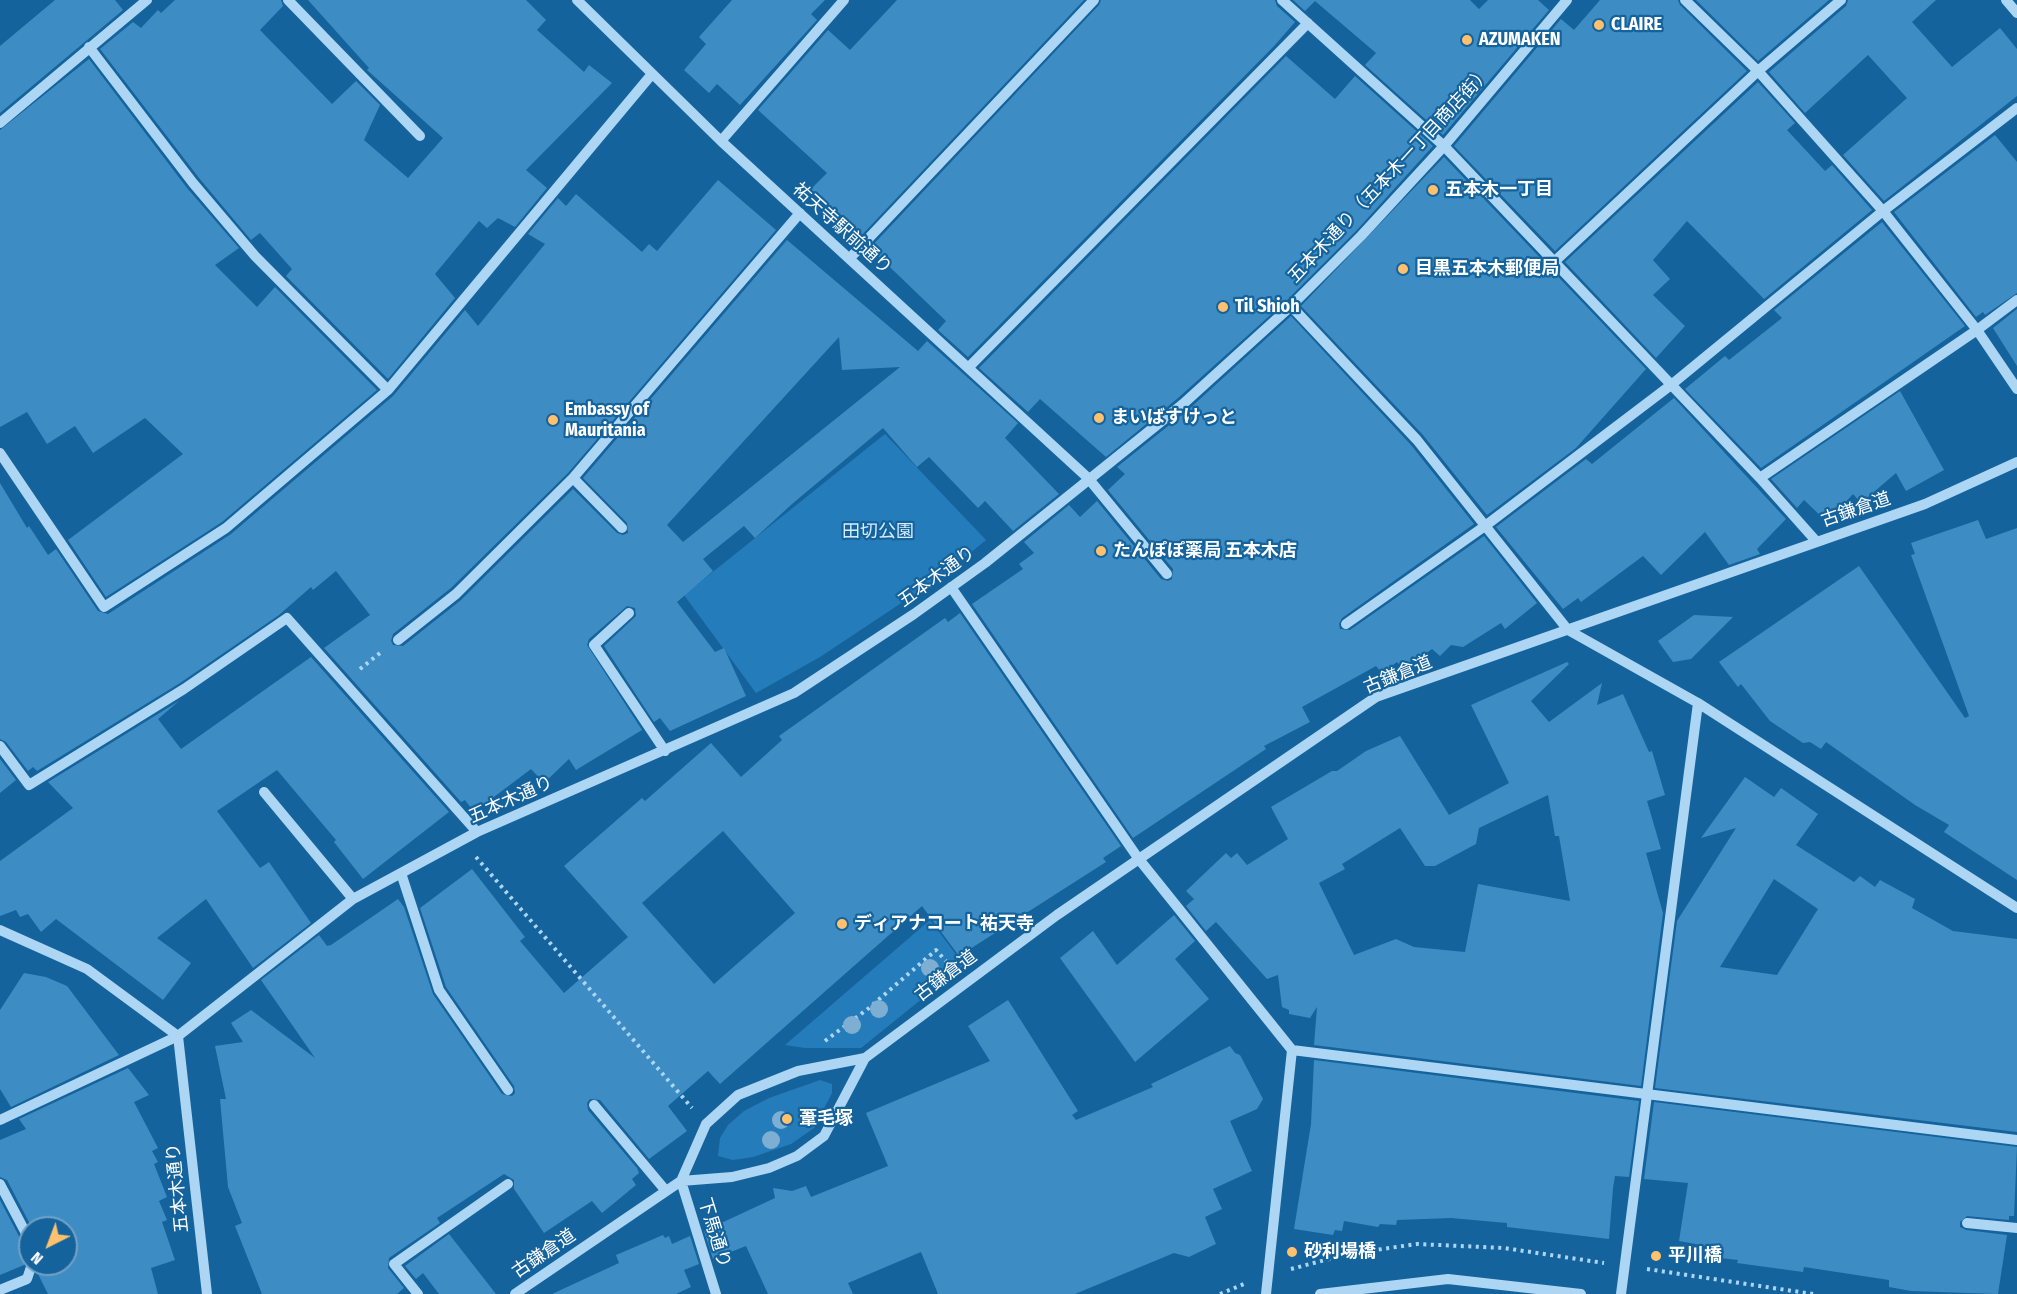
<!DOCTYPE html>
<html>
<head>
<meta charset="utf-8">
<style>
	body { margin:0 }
	#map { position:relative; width:2017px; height:1294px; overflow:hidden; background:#15639d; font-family:"Fira Sans Condensed",sans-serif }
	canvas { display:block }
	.north { position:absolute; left:18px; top:1216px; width:60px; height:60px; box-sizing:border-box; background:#15639d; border:2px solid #73a1c4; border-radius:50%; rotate:222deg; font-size:16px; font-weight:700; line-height:24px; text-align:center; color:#fff }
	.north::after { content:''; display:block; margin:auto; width:21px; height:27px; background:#ffc16e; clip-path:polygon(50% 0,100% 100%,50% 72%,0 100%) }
</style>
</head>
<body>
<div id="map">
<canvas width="2017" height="1294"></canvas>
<div class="north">N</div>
</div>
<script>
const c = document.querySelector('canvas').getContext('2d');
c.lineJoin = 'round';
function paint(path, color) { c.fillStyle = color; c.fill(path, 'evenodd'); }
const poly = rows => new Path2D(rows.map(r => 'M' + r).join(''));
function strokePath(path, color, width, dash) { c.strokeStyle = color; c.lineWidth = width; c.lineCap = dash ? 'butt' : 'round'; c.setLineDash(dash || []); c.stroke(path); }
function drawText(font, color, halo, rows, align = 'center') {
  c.font = font + ' "Fira Sans Condensed","Noto Sans JP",sans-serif'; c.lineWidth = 4.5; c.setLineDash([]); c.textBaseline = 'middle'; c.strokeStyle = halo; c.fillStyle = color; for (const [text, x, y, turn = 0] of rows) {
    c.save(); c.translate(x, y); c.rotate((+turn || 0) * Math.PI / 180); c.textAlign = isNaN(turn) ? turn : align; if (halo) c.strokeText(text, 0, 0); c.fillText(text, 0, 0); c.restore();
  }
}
const green = poly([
	[885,434,986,540,942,576,820,657,756,693,684,595],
	[930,920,964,965,861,1048,805,1048,785,1045],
	[820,1080,832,1084,832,1093,814,1128,791,1144,753,1157,733,1160,718,1156,720,1138,728,1125,744,1111,769,1098]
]);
const building = poly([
	[55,0,115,0,123,10,0,113,0,46],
	[175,0,281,0,283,6,260,30,332,104,356,81,380,105,364,140,408,178,443,138,367,70,369,68,308,0,526,0,546,20,537,30,584,72,589,65,612,83,526,170,547,188,515,227,498,218,487,228,479,221,435,274,455,298,388,379,286,276,292,269,260,233,251,240,199,178,100,49,133,22,141,28,158,10,161,13],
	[732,0,825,0,811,14,817,20,740,105,717,84,709,93,684,70,706,44,699,37],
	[897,0,1084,0,859,238,810,190,827,173,758,110,828,30,850,50],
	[1101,0,1275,0,1277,6,1295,22,1275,45,968,357,938,330,946,321,870,248,1099,5],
	[1293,0,1470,0,1479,9,1488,0,1538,0,1549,10,1443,135,1365,65,1376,53,1315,1,1305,11],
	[1600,0,1678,0,1680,5,1747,71,1555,251,1454,146,1561,19,1574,30],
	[1696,0,1829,0,1758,61],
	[1848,0,1936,0,1912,22,1952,67,2000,28,2017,49,2017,96,1884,201,1843,155,1907,98,1868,55,1805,113,1769,72,1846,6],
	[1286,56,1335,99,1355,76,1433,146,1356,231,1286,301,1178,398,1106,457,1040,399,1028,412,979,368],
	[89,59,187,188,239,248,215,265,257,307,275,287,377,390,222,522,106,597,68,540,183,454,145,418,93,453,75,426,47,444,27,412,0,427,0,130],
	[1758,82,1795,123,1787,130,1825,171,1832,165,1872,210,1764,299,1687,221,1653,260,1670,279,1653,295,1685,326,1656,358,1565,262],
	[1995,135,2017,162,2017,293,1985,315,1983,312,1976,317,1894,212],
	[1444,157,1646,369,1576,448,1487,515,1423,435,1301,306],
	[718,180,776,230,568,473,451,588,393,634,391,641,393,645,403,646,461,600,573,489,617,533,623,535,628,533,627,523,583,478,787,240,918,351,927,341,1018,423,1005,438,1059,494,1013,531,985,501,978,508,929,457,917,467,883,428,792,504,755,538,744,526,703,559,713,571,677,602,715,652,724,648,746,696,670,731,660,718,654,722,604,646,636,616,635,608,627,606,589,639,587,645,642,730,576,770,569,759,544,783,531,769,474,812,465,800,461,802,324,648,370,615,336,571,313,590,311,587,279,615,180,683,37,771,33,767,28,771,6,742,0,739,0,483,27,528,29,526,48,555,56,549,98,611,108,614,231,534,393,396,465,310,478,326,545,244,528,234,558,198,566,206,576,194,642,252,649,244,657,251],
	[839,337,842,370,900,367,683,542,667,525],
	[1882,222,1965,326,1761,468,1685,389,1725,356,1729,360,1782,318,1774,310],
	[2017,309,2017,366,1993,328],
	[1291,316,1411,445,1474,524,1342,618,1339,624,1340,629,1350,630,1484,536,1537,603,1505,629,1501,623,1463,647,1451,645,1440,656,1432,649,1403,669,1397,662,1382,673,1376,666,1302,707,1310,722,1264,746,1266,749,1133,838,972,604,1023,569,1019,564,1034,553,1024,542,1069,505,1080,517,1097,501,1161,579,1168,581,1172,579,1173,569,1108,490,1125,474,1117,467,1188,410],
	[1900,391,1944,470,1906,491,1896,473,1861,503,1853,494,1827,522,1804,500,1797,508,1771,479],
	[1674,398,1786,519,1757,549,1760,554,1729,565,1705,532,1661,575,1643,556,1581,602,1578,598,1563,609,1496,527,1586,459,1592,464],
	[1978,520,1986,539,2017,528,2017,880,1944,832,1949,825,1915,805,1826,742,1821,749,1810,742,1803,743,1770,721,1741,684,1738,687,1719,662,1859,566,1965,718,1969,716,1911,555,1915,554,1911,543],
	[960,613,1121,846,1103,858,1106,862,959,956,922,906,720,1084,708,1071,668,1106,687,1131,649,1159,600,1100,590,1099,587,1103,588,1110,637,1168,639,1173,632,1179,636,1185,602,1213,592,1201,544,1233,514,1189,514,1180,504,1174,437,1218,440,1223,389,1258,388,1268,404,1288,397,1294,262,1294,235,1226,242,1223,228,1187,220,1099,226,1099,215,1046,243,1042,231,1023,251,1010,315,1058,261,980,319,935,327,946,331,945,398,899,404,907,433,994,502,1094,512,1096,515,1093,514,1086,446,987,420,908,472,869,525,937,520,941,564,993,628,937,564,866,642,798,645,801,711,743,741,777,782,740,779,736,945,618,948,622],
	[723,831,795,913,714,984,642,903],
	[1694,615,1733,617,1691,659,1673,662,1658,641],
	[311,657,449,812,363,879,334,842,336,840,277,770,217,811,260,868,269,862,311,923,253,968,206,899,157,938,191,963,163,1000,56,919,41,932,28,914,20,917,16,910,0,916,0,861,73,808,48,782,179,701,158,719,181,749],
	[1567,662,1569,664,1531,701,1549,722,1602,683,1597,705,1623,694,1649,752,1652,751,1665,795,1647,801,1661,849,1646,853,1663,913,1641,1086,1314,1045,1317,1007,1310,1018,1289,1014,1289,1010,1282,1007,1278,975,1267,979,1216,922,1206,931,1186,906,1194,899,1186,891,1226,853,1231,858,1237,853,1247,865,1288,839,1271,807,1332,771,1337,771,1366,751,1400,736,1449,815,1509,783,1471,705],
	[1548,795,1555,836,1559,836,1570,901,1478,884,1465,952,1414,947,1396,939,1354,955,1319,883,1345,869,1342,864,1400,828,1425,866,1435,866,1476,844,1479,828],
	[0,759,16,780,0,793],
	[1745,777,1774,797,1781,788,1818,814,1796,845,1854,882,1860,876,1875,887,1880,880,1915,899,1912,908,1953,931,2017,939,2017,1132,1655,1088,1677,921,1736,828,1701,838],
	[1774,879,1818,909,1777,975,1720,967],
	[1174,915,1195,941,1175,959,1209,999,1135,1062,1060,958,1093,931,1117,965],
	[24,973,46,977,67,986,119,1055,11,1107,0,1089,0,1010],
	[1008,1000,1078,1111,1072,1115,1076,1120,1153,1087,1151,1084,1230,1046,1235,1053,1240,1055,1263,1099,1257,1109,1230,1121,1252,1171,1213,1189,1222,1209,1205,1217,1216,1244,1189,1257,1174,1253,1075,1294,938,1294,921,1252,848,1283,853,1294,768,1294,746,1246,713,1259,704,1231,775,1198,773,1188,792,1191,806,1186,811,1197,888,1166,866,1113,990,1061,968,1026],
	[1314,1060,1639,1101,1629,1177,1615,1176,1613,1188,1609,1239,1507,1227,1507,1223,1451,1218,1397,1220,1396,1225,1380,1224,1378,1227,1344,1221,1342,1231,1335,1230,1333,1235,1294,1229,1311,1124],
	[128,1068,149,1095,134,1102,158,1148,152,1151,158,1162,154,1164,167,1197,159,1201,167,1220,162,1222,175,1260,151,1268,158,1294,48,1294,37,1272,39,1264,66,1264,66,1228,32,1228,7,1180,0,1177,0,1140,26,1129,19,1119],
	[1654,1102,2017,1147,2014,1216,2009,1216,2009,1220,1967,1216,1960,1222,1960,1227,1966,1230,2007,1235,1998,1294,1911,1291,1889,1287,1889,1280,1804,1267,1803,1272,1737,1263,1738,1260,1711,1257,1712,1247,1679,1241,1688,1183,1644,1179],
	[0,1200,23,1244,30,1248,30,1257,24,1265,0,1275],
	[449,1234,496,1294,439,1294,423,1273,416,1279,405,1266],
	[663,1235,665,1238,669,1236,672,1244,690,1236,699,1264,684,1270,691,1287,676,1294,552,1294,619,1263,616,1255]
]);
const path = poly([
	[360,669,380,653],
	[476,857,692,1108],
	[825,1041,869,1008,936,950,951,967],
	[1291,1269,1348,1254,1417,1244,1504,1248,1604,1263],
	[1647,1269,1813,1294],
	[1220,1294,1244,1284]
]);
const minor = poly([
	[288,0,420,136],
	[577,0,721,141,1088,478,1167,574],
	[1282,0,1444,146,1760,478,1816,541],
	[1685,0,1758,71,1883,211,1977,330,2017,389],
	[2006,0,2017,13],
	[89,47,193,183,255,256,388,390],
	[0,123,147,0],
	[721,141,844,0],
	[850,258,1094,0],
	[1554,262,1758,71,1841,0],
	[1291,306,1417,440,1568,630,1698,703,2017,908],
	[968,368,1308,23],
	[0,453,104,607,226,528,388,390,652,74],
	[573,478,622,528],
	[1760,478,1977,330,2017,300],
	[951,587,1138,858,1292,1050,1266,1294],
	[629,613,594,645,665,751],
	[1346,624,1485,526,1671,385,1883,211,2017,108],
	[398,640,456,594,573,478,800,213],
	[0,746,29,785,184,689,287,618,477,832],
	[264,792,353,899],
	[401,873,439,990,508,1090],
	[0,930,87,969,178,1036],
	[178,1036,207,1294],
	[1292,1050,2017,1140],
	[594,1105,666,1191],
	[0,1120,178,1036,353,899,477,832,794,693,914,614,985,563,1183,404,1291,306,1361,236,1444,146,1567,0],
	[681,1181,706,1124,738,1095,798,1071,865,1058],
	[681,1181,716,1294],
	[0,1184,30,1241],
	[1967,1223,2017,1228],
	[0,1290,27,1279,32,1264],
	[418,1294,394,1264,508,1184],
	[515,1294,681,1181,732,1177,769,1168,797,1156,824,1136,865,1058,1057,915,1376,697,1925,504,2017,462],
	[1320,1294,1448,1279,1581,1294],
	[1621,1294,1698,703]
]);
const trees = [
	[930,968],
	[879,1009],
	[852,1025],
	[781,1120],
	[771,1140]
];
const markers = [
	[1599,25,6,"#ffc16e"],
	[1467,40,6,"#ffc16e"],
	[1433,190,6,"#ffc16e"],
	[1403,269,6,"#ffc16e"],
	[1223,307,6,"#ffc16e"],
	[1099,418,6,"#ffc16e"],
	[553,420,6,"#ffc16e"],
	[1101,551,6,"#ffc16e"],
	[842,924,6,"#ffc16e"],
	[787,1119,6,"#ffc16e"],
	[1292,1252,6,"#ffc16e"],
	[1656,1256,6,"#ffc16e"]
];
const poiNames = [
	["CLAIRE",1611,25],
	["AZUMAKEN",1479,40],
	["五本木一丁目",1445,190],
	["目黒五本木郵便局",1415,269],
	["Til Shioh",1235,307],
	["Embassy of",565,410],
	["Mauritania",565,431],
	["まいばすけっと",1111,418],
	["たんぽぽ薬局 五本木店",1113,551],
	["ディアナコート祐天寺",854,924],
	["葦毛塚",799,1119],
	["砂利場橋",1304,1252],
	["平川橋",1668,1256]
];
const streetNames = [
	["五本木通り（五本木一丁目商店街）",1390,175,-47],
	["祐天寺駅前通り",842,229,42],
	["古鎌倉道",1856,510,-19],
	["五本木通り",937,577,-36],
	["古鎌倉道",1398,675,-22],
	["五本木通り",511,800,-24],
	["古鎌倉道",946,976,-37],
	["五本木通り",178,1188,-96],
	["下馬通り",714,1233,73],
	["古鎌倉道",544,1254,-34]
];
const parkNames = [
	["田切公園",878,532]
];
paint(green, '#247dba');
paint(building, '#3d8dc4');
strokePath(path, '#acd6f3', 4, [3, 4.5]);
strokePath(minor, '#acd6f3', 10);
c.fillStyle = '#7eaed2';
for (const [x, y] of trees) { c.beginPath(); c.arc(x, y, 9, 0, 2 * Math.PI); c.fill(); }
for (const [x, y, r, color] of markers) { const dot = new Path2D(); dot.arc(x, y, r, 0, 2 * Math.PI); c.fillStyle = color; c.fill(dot); strokePath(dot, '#15639d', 2); }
drawText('bold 18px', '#fff', '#15639d', poiNames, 'left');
drawText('18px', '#fff', '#15639d', streetNames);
drawText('18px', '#d4ecfd', '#15639d', parkNames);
</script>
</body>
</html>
